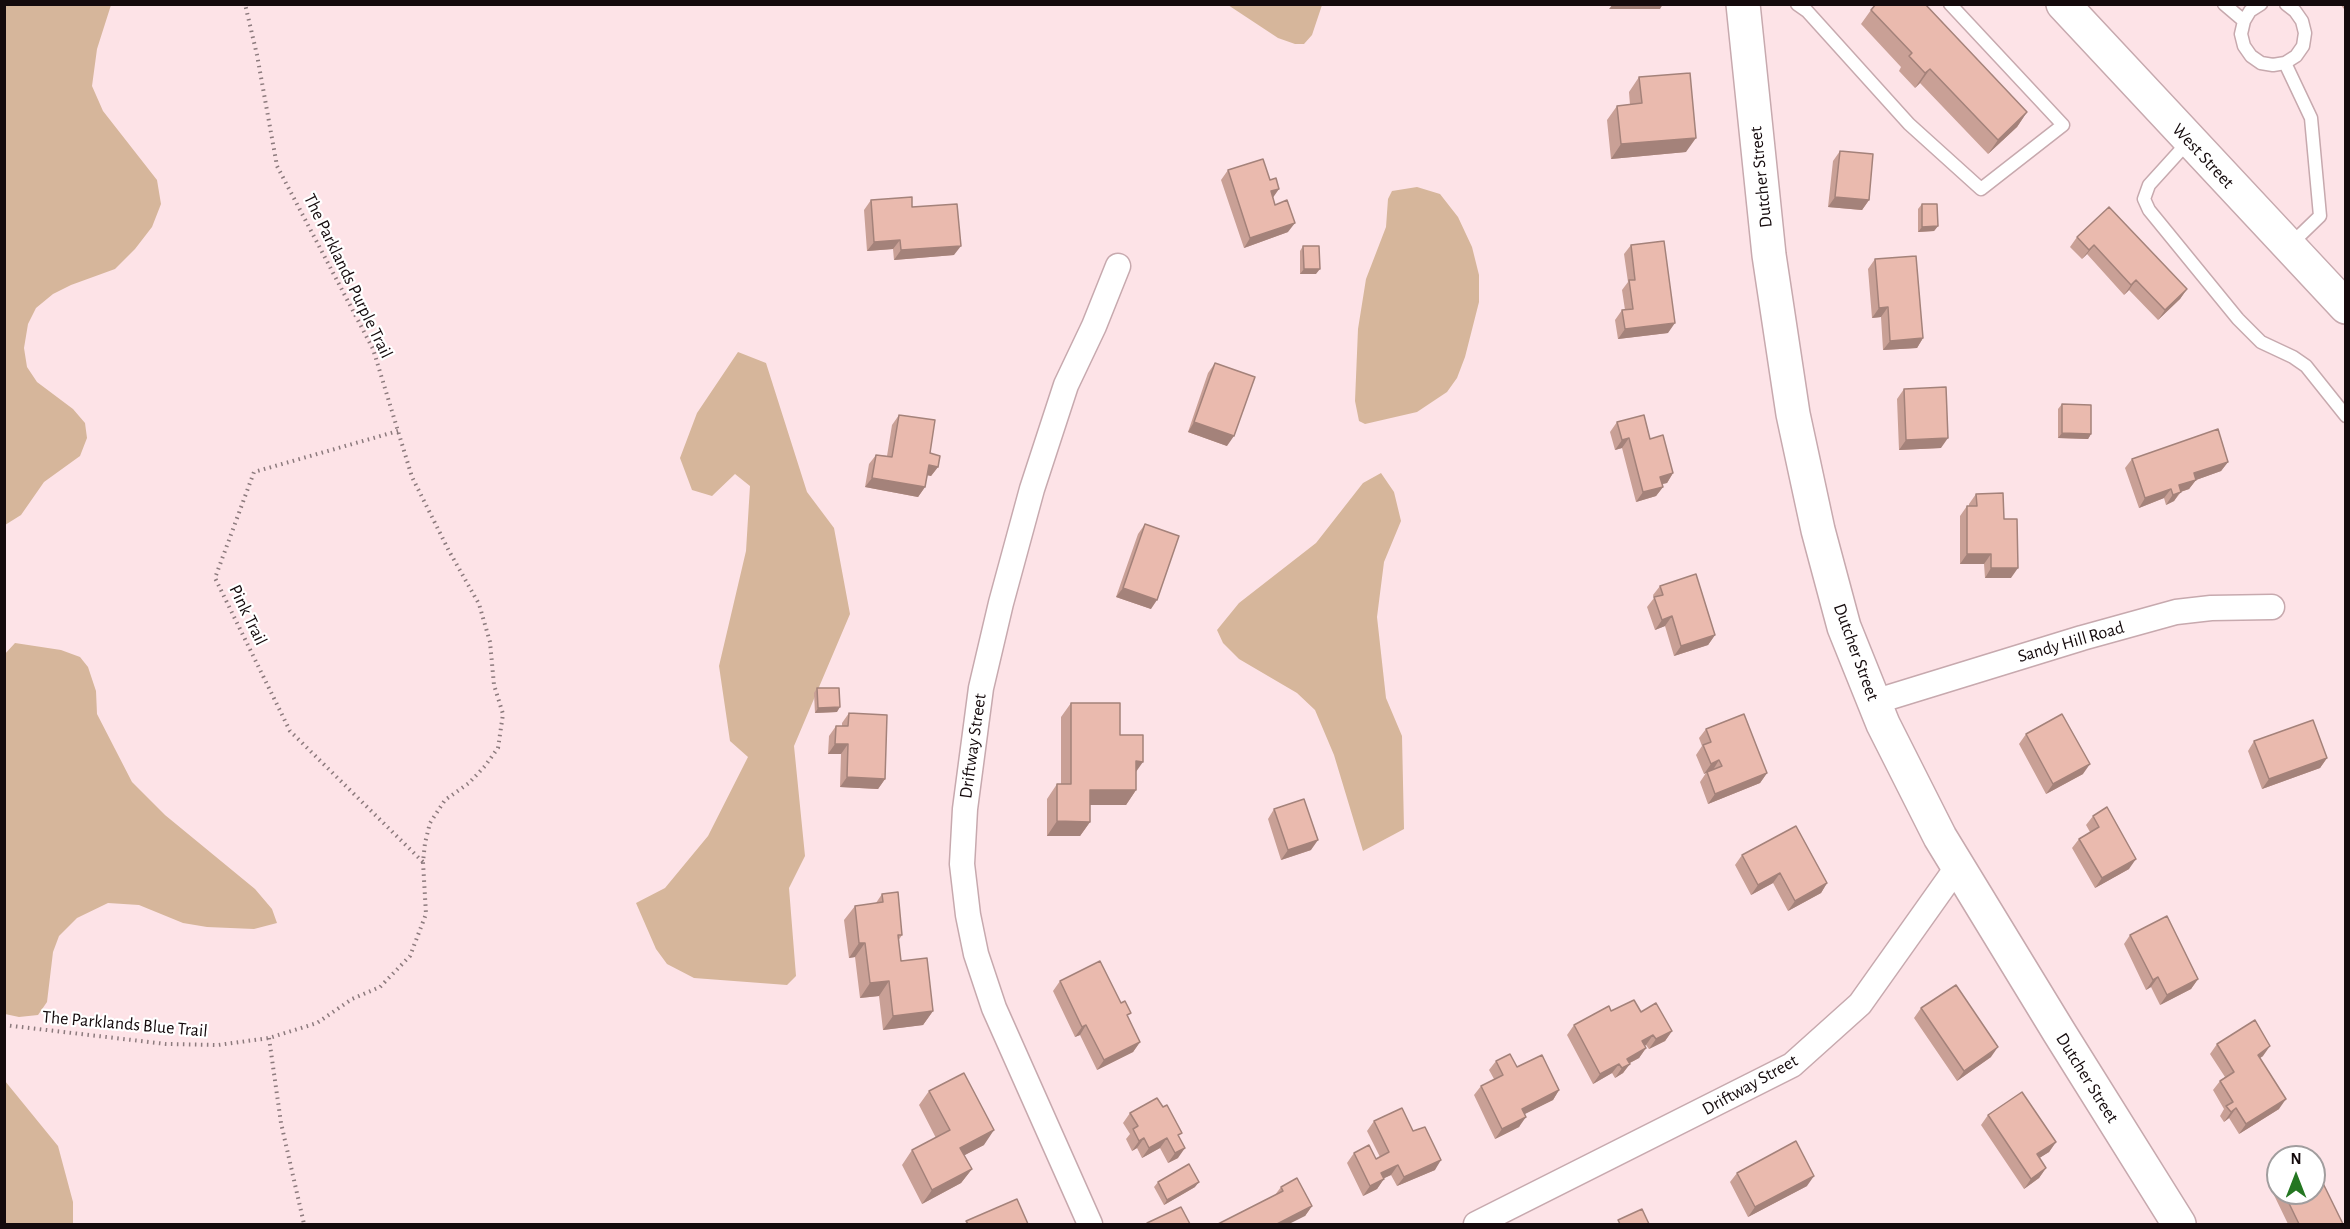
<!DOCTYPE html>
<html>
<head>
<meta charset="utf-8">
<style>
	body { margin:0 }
	#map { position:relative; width:2350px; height:1229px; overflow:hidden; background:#fde3e7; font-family:"Alegreya Sans",sans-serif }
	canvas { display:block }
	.frame { position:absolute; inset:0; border:6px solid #140a0c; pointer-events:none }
	.north { position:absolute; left:2266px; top:1145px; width:60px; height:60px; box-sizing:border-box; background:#fff; border:2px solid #a19d9e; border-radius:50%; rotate:0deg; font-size:16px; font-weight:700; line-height:24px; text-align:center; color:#140a0c }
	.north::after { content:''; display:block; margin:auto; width:21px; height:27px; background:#247621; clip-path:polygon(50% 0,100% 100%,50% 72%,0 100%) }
</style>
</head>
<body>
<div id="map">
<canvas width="2350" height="1229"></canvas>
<div class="frame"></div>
<div class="north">N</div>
</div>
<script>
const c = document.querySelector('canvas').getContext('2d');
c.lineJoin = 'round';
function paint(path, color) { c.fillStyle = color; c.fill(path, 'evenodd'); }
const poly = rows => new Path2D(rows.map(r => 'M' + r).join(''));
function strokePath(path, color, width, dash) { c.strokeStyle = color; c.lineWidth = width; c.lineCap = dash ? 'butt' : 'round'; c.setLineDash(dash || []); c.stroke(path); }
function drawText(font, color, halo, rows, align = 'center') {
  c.font = font + ' "Alegreya Sans",sans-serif'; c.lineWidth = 4.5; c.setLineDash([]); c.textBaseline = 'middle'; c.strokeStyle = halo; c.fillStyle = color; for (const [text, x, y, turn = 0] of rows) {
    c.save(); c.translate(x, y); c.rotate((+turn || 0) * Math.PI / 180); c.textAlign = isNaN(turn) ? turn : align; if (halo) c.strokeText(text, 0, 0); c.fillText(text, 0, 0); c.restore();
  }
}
const green = poly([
	[4,5,111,5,97,49,92,86,103,111,157,180,161,204,152,227,135,249,115,269,71,285,53,294,36,308,28,324,24,348,27,367,37,382,73,409,85,423,87,438,80,456,44,482,21,515,5,525],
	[1228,5,1322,4,1322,5,1312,35,1304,44,1295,44,1278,38],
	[1417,187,1440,194,1458,217,1472,247,1479,275,1479,302,1465,357,1457,378,1447,392,1417,412,1365,424,1359,421,1355,401,1358,329,1366,279,1386,227,1388,199,1392,191],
	[738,352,766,363,807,492,834,528,850,614,794,746,805,856,789,888,796,976,787,985,694,978,667,964,656,949,636,903,665,888,708,836,748,757,730,741,719,666,746,551,750,486,735,474,712,496,692,490,680,458,697,413],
	[1381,473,1394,492,1401,521,1384,562,1377,617,1386,698,1402,736,1404,829,1363,851,1334,755,1315,710,1297,693,1239,659,1223,643,1217,630,1239,603,1316,543,1363,483],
	[15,643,61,650,80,657,88,667,96,691,97,714,132,782,165,815,255,889,272,909,277,923,254,929,207,927,183,923,139,905,108,903,77,918,59,936,53,952,47,1002,38,1015,19,1017,5,1014,4,655],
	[5,1081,58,1146,73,1202,73,1224,5,1224]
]);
const path = poly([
	[398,431,254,472,215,578,290,731,423,862],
	[4,1025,166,1044,218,1045,269,1038,317,1023,352,999,380,987,410,956,426,914,423,862,425,843,430,823,445,800,469,783,485,766,498,748,503,714,494,685,490,642,479,604,449,551,412,477,373,349,277,166,257,55,245,4],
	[269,1038,281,1123,304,1224]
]);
const lane = poly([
	[1797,4,1807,11,1909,124,1981,189,2063,125,1950,4],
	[2224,4,2244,21],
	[2261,4,2250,11,2244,21,2241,34,2244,46,2251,56,2261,63,2273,65,2285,63,2296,56,2303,46,2305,33,2302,21,2295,11,2286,4],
	[2285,63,2311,118,2320,216,2291,244],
	[2188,142,2149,185,2144,199,2149,210,2238,319,2261,342,2293,357,2306,366,2346,416]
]);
const street = poly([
	[1874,702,2082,638,2176,612,2211,608,2272,607],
	[1090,1224,994,1008,976,954,968,915,962,864,965,809,981,688,1001,603,1032,489,1066,385,1094,326,1118,266],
	[1476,1224,1792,1065,1860,1004,1958,866]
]);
const secondary = poly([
	[1743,4,1769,255,1793,414,1818,530,1844,627,1883,724,1940,837,2059,1032,2179,1224]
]);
const primary = poly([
	[2063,4,2346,307]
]);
const wall = poly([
	[2340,4,2346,4,2346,7,2344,9],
	[1871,10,2027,112,2017,127,1988,154,1920,83,1915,88,1899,71,1901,67,1861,24],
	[1639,77,1686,152,1611,159,1607,120,1617,106,1630,105,1629,92],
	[1840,151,1869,200,1862,210,1828,207,1833,161],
	[1228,170,1273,198,1275,205,1288,232,1244,248,1221,180],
	[871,200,912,207,954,255,894,260,893,249,867,251,864,210],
	[1922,204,1938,226,1934,231,1918,232,1918,209],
	[2077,237,2187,289,2180,299,2158,320,2129,290,2124,295,2087,254,2082,259,2070,247],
	[1631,245,1668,333,1618,339,1615,320,1622,310,1625,310,1622,290,1628,282,1624,254],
	[1303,246,1316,274,1300,274,1300,251],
	[1875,259,1923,338,1917,348,1883,350,1881,317,1872,318,1868,269],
	[1215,363,1227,446,1188,432,1208,373],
	[1904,389,1941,448,1899,450,1897,399],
	[2062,404,2091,434,2088,439,2058,438,2058,409],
	[899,415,930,453,938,467,931,476,927,475,925,487,918,497,865,487,869,464,876,455,887,456,892,425],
	[1617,422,1650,439,1673,473,1667,483,1662,484,1663,487,1656,496,1636,502,1622,448,1615,450,1610,432],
	[2132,459,2228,462,2221,471,2196,480,2189,489,2181,492,2174,501,2166,505,2164,498,2139,508,2125,468],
	[1976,494,2004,519,2011,578,1985,578,1984,564,1960,564,1960,516,1967,506,1969,506,1969,504],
	[1145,524,1151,609,1116,597,1138,534],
	[1660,586,1715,635,1708,645,1674,656,1665,626,1655,630,1647,607,1654,598,1653,595],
	[817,688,837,712,815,713,814,693],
	[1071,703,1120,735,1136,771,1136,790,1126,805,1090,805,1090,822,1080,836,1047,836,1047,799,1057,784,1061,784,1061,717],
	[849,713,885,779,878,789,840,787,841,754,828,754,829,736,836,726,842,726,842,723],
	[1706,729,1767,773,1760,783,1708,804,1700,782,1706,773,1704,774,1696,755,1702,746,1699,738],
	[2026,734,2083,774,2046,794,2019,744],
	[2254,741,2327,758,2320,768,2262,789,2248,751],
	[1274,809,1311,850,1281,860,1268,819],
	[2093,816,2129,869,2095,888,2072,848,2079,839,2090,832,2086,825],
	[1742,855,1827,883,1821,893,1788,911,1773,883,1751,895,1735,865],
	[882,894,902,935,898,941,901,961,933,1011,923,1025,883,1030,879,996,860,998,855,957,849,958,844,920,855,906,876,903],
	[2130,935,2198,979,2191,989,2160,1005,2151,987,2146,990,2124,944],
	[1060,981,1128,1017,1140,1042,1133,1052,1097,1070,1080,1035,1075,1037,1053,991],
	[1921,1008,1991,1057,1957,1081,1914,1018],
	[1641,1012,1672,1031,1665,1041,1649,1049,1646,1045,1644,1046,1646,1048,1639,1058,1630,1063,1623,1073,1615,1078,1612,1073,1593,1084,1567,1035,1574,1025],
	[2217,1044,2263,1056,2260,1058,2279,1109,2239,1134,2229,1118,2224,1122,2220,1116,2224,1109,2213,1090,2220,1081,2225,1077,2210,1054],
	[1496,1061,1517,1067,1559,1090,1553,1100,1524,1114,1519,1127,1495,1139,1474,1095,1481,1086,1494,1079,1489,1070],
	[929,1091,984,1145,964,1155,972,1169,961,1183,922,1204,902,1165,912,1150,936,1138,919,1105],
	[1130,1113,1179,1138,1178,1158,1168,1163,1160,1148,1142,1158,1137,1148,1132,1151,1126,1139,1130,1134,1123,1123],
	[1988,1115,2056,1142,2049,1152,2039,1158,2046,1168,2039,1178,2024,1189,1981,1125],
	[1374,1121,1413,1131,1435,1170,1397,1186,1391,1175,1384,1178,1377,1189,1363,1196,1347,1163,1354,1153,1376,1159,1380,1157,1367,1131],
	[1737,1173,1807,1186,1748,1217,1730,1182],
	[1158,1182,1195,1187,1164,1205,1154,1187],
	[2278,1186,2278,1193,2314,1193,2343,1224,2288,1224,2273,1193],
	[1281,1187,1312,1206,1305,1216,1275,1195]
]);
const shadedWall = poly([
	[1613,4,1663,4,1660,9,1609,9],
	[1930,69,1920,83,1915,88,1925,73],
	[2027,112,2017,127,1988,154,1998,140],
	[1696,138,1686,152,1611,159,1621,144],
	[1279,189,1272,199,1271,191],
	[1835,197,1869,200,1862,210,1828,207],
	[1295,223,1288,232,1244,248,1250,238],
	[1938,226,1934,231,1918,232,1922,227],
	[900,240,893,249,867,251,874,242],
	[2094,245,2087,254,2082,259,2089,250],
	[961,246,954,255,894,260,901,250],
	[1304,269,1320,269,1316,274,1300,274],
	[2136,280,2129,290,2124,295,2131,285],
	[2187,289,2180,299,2158,320,2165,310],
	[1888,307,1881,317,1872,318,1879,308],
	[1675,323,1668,333,1618,339,1625,329],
	[1923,338,1917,348,1883,350,1890,341],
	[1194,422,1234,436,1227,446,1188,432],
	[2062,433,2091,434,2088,439,2058,438],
	[1629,438,1622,448,1615,450,1622,440],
	[1948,438,1941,448,1899,450,1906,440],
	[2228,462,2221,471,2196,480,2189,489,2180,492,2174,501,2166,505,2179,485,2194,473],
	[929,465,938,467,931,476,922,474],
	[1673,473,1667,483,1653,486,1660,477],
	[872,478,925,487,918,497,865,487],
	[1663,487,1656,496,1636,502,1643,492],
	[2171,489,2164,498,2139,508,2145,498],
	[1967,554,1991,554,1984,564,1960,564],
	[1991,568,2018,568,2011,578,1985,578],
	[1123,588,1157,600,1151,609,1116,597],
	[1672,616,1665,626,1655,630,1662,620],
	[1715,635,1708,645,1674,656,1681,646],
	[840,707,837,712,815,713,818,708],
	[835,744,848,744,841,754,828,754],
	[2327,758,2320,768,2262,789,2269,779],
	[1719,760,1713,770,1704,774,1711,764],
	[1136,761,1143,762,1133,776],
	[2090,764,2083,774,2046,794,2053,784],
	[1767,773,1760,783,1708,804,1715,794],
	[847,777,885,779,878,789,840,787],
	[1090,790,1136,790,1126,805,1080,805],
	[1057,821,1090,822,1080,836,1047,836],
	[1318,840,1311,850,1281,860,1288,850],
	[2136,859,2129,869,2095,888,2102,878],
	[1780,873,1773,883,1751,895,1758,885],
	[1827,883,1821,893,1788,911,1795,901],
	[859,943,865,943,855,957,849,958],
	[2158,977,2151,987,2146,990,2153,980],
	[2198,979,2191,989,2160,1005,2167,995],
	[889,981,879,996,860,998,870,983],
	[933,1011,923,1025,883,1030,893,1016],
	[1086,1025,1080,1035,1075,1037,1082,1027],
	[1672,1031,1665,1041,1649,1049,1656,1039],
	[1653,1035,1646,1045,1635,1051,1642,1041],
	[1140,1042,1133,1052,1097,1070,1104,1060],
	[2270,1046,2263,1056,2251,1064,2258,1055],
	[1998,1047,1991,1057,1957,1081,1964,1071],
	[1646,1048,1639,1058,1620,1068,1627,1059],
	[1619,1064,1612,1073,1593,1084,1600,1074],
	[1630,1064,1623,1073,1615,1078,1622,1068],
	[1559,1090,1553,1100,1515,1119,1522,1109],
	[2286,1099,2279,1109,2239,1134,2246,1124],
	[2236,1108,2229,1118,2224,1122,2231,1112],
	[1526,1117,1519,1127,1495,1139,1502,1129],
	[994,1130,984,1145,950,1163,960,1148],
	[1144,1138,1137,1148,1132,1151,1139,1141],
	[1167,1138,1160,1148,1142,1158,1149,1148],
	[2056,1142,2049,1152,2030,1164,2037,1154],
	[1185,1148,1178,1158,1168,1163,1175,1153],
	[1441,1160,1435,1170,1397,1186,1404,1177],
	[1398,1165,1391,1175,1374,1183,1381,1173],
	[2046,1168,2039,1178,2024,1189,2031,1179],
	[972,1169,961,1183,922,1204,932,1190],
	[1814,1176,1807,1186,1748,1217,1755,1207],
	[1384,1179,1377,1189,1363,1196,1370,1186],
	[1199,1182,1195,1187,1164,1205,1167,1200],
	[1312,1206,1305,1216,1289,1224,1277,1224]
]);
const building = poly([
	[1876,4,1925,4,2027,112,1998,140,1930,69,1925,73,1909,56,1912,53,1871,10,1876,4],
	[1690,73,1696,138,1621,144,1617,106,1642,103,1639,77,1690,73],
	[1840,151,1873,154,1869,200,1835,197,1840,151],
	[1263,159,1270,180,1276,178,1279,189,1271,191,1275,205,1287,200,1295,223,1250,238,1228,170,1263,159],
	[912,197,912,207,957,204,961,246,901,250,900,240,874,242,871,200,912,197],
	[1922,204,1937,204,1938,226,1922,227,1922,204],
	[2109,207,2187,289,2165,310,2136,280,2131,285,2094,245,2089,250,2077,237,2109,207],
	[1664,241,1675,323,1625,329,1622,310,1633,309,1629,280,1635,280,1631,245,1664,241],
	[1303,246,1319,246,1320,269,1304,269,1303,246],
	[1916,256,1923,338,1890,341,1888,307,1879,308,1875,259,1916,256],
	[1215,363,1255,377,1234,436,1194,422,1215,363],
	[1946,387,1948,438,1906,440,1904,389,1946,387],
	[2062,404,2091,405,2091,434,2062,433,2062,404],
	[899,415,935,420,930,453,940,456,938,467,929,465,925,487,872,478,876,455,892,457,899,415],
	[1644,415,1650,439,1663,435,1673,473,1660,477,1663,487,1643,492,1629,438,1622,440,1617,422,1644,415],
	[2218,429,2228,462,2194,473,2196,480,2179,485,2181,492,2173,495,2171,489,2145,498,2132,459,2218,429],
	[2003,493,2004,519,2017,519,2018,568,1991,568,1991,554,1967,554,1967,506,1977,506,1976,494,2003,493],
	[1145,524,1179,536,1157,600,1123,588,1145,524],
	[1696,574,1715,635,1681,646,1672,616,1662,620,1654,597,1663,595,1660,586,1696,574],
	[817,688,839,688,840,707,818,708,817,688],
	[1071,703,1120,703,1120,735,1143,735,1143,762,1136,761,1136,790,1090,790,1090,822,1057,821,1057,784,1071,784,1071,703],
	[849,713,887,715,885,779,847,777,848,744,835,744,836,726,848,726,849,713],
	[1744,714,1767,773,1715,794,1707,772,1722,766,1719,760,1711,764,1703,745,1711,742,1706,729,1744,714],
	[2062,714,2090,764,2053,784,2026,734,2062,714],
	[2313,720,2327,758,2269,779,2254,741,2313,720],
	[1304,799,1318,840,1288,850,1274,809,1304,799],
	[2107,807,2136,859,2102,878,2079,839,2099,827,2093,816,2107,807],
	[1796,826,1827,883,1795,901,1780,873,1758,885,1742,855,1796,826],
	[898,892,902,935,898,935,901,961,927,958,933,1011,893,1016,889,981,870,983,865,943,859,943,855,906,883,902,882,894,898,892],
	[2167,916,2198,979,2167,995,2158,977,2153,980,2130,935,2167,916],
	[1100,961,1121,1003,1125,1001,1131,1013,1127,1015,1140,1042,1104,1060,1086,1025,1082,1027,1060,981,1100,961],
	[1956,985,1998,1047,1964,1071,1921,1008,1956,985],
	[1634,1000,1641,1012,1656,1003,1672,1031,1656,1039,1653,1035,1642,1041,1646,1048,1627,1059,1630,1064,1622,1068,1619,1064,1600,1074,1574,1025,1609,1006,1611,1011,1634,1000],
	[2255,1020,2270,1046,2258,1055,2286,1099,2246,1124,2236,1108,2231,1112,2226,1106,2233,1102,2220,1081,2234,1072,2217,1044,2255,1020],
	[1510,1054,1517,1067,1542,1055,1559,1090,1522,1109,1526,1117,1502,1129,1481,1086,1503,1075,1496,1061,1510,1054],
	[964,1073,994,1130,960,1148,972,1169,932,1190,912,1150,950,1130,929,1091,964,1073],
	[2022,1092,2056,1142,2037,1154,2046,1168,2031,1179,1988,1115,2022,1092],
	[1157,1098,1163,1107,1167,1105,1182,1133,1178,1135,1185,1148,1175,1153,1167,1138,1149,1148,1144,1138,1139,1141,1133,1129,1138,1126,1130,1113,1157,1098],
	[1402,1108,1413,1131,1425,1127,1441,1160,1404,1177,1398,1165,1381,1173,1384,1179,1370,1186,1354,1153,1369,1145,1376,1159,1389,1152,1374,1121,1402,1108],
	[1796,1141,1814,1176,1755,1207,1737,1173,1796,1141],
	[1189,1164,1199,1182,1167,1200,1158,1182,1189,1164],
	[2315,1167,2343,1224,2299,1224,2284,1193,2314,1193,2314,1168,2315,1167],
	[1297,1178,1312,1206,1277,1224,1218,1224,1283,1191,1281,1187,1297,1178],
	[1017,1199,1028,1224,968,1224,966,1221,1017,1199],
	[1181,1207,1190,1224,1148,1224,1147,1223,1181,1207],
	[1642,1209,1649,1224,1620,1224,1618,1220,1642,1209]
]);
const streetNames = [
	["West Street",2203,156,47],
	["Dutcher Street",1761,177,-96],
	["The Parklands Purple Trail",348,276,64],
	["Pink Trail",248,615,64],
	["Sandy Hill Road",2071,642,-16],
	["Dutcher Street",1856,652,70],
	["Driftway Street",973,746,-82],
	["The Parklands Blue Trail",125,1024,5],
	["Dutcher Street",2087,1078,58],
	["Driftway Street",1750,1085,-29]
];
paint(green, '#d6b69b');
strokePath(lane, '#c7a9ae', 15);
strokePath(street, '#c7a9ae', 27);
strokePath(secondary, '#c7a9ae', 36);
strokePath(primary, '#c7a9ae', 36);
strokePath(path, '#8c7a7d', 4, [1.5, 4.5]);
strokePath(lane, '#fff', 12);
strokePath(street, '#fff', 24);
strokePath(secondary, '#fff', 33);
strokePath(primary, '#fff', 33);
paint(wall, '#c9a096');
paint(shadedWall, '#a4827a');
paint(building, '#eabaae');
strokePath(building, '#a4827a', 1.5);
drawText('18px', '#140a0c', '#fff', streetNames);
</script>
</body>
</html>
